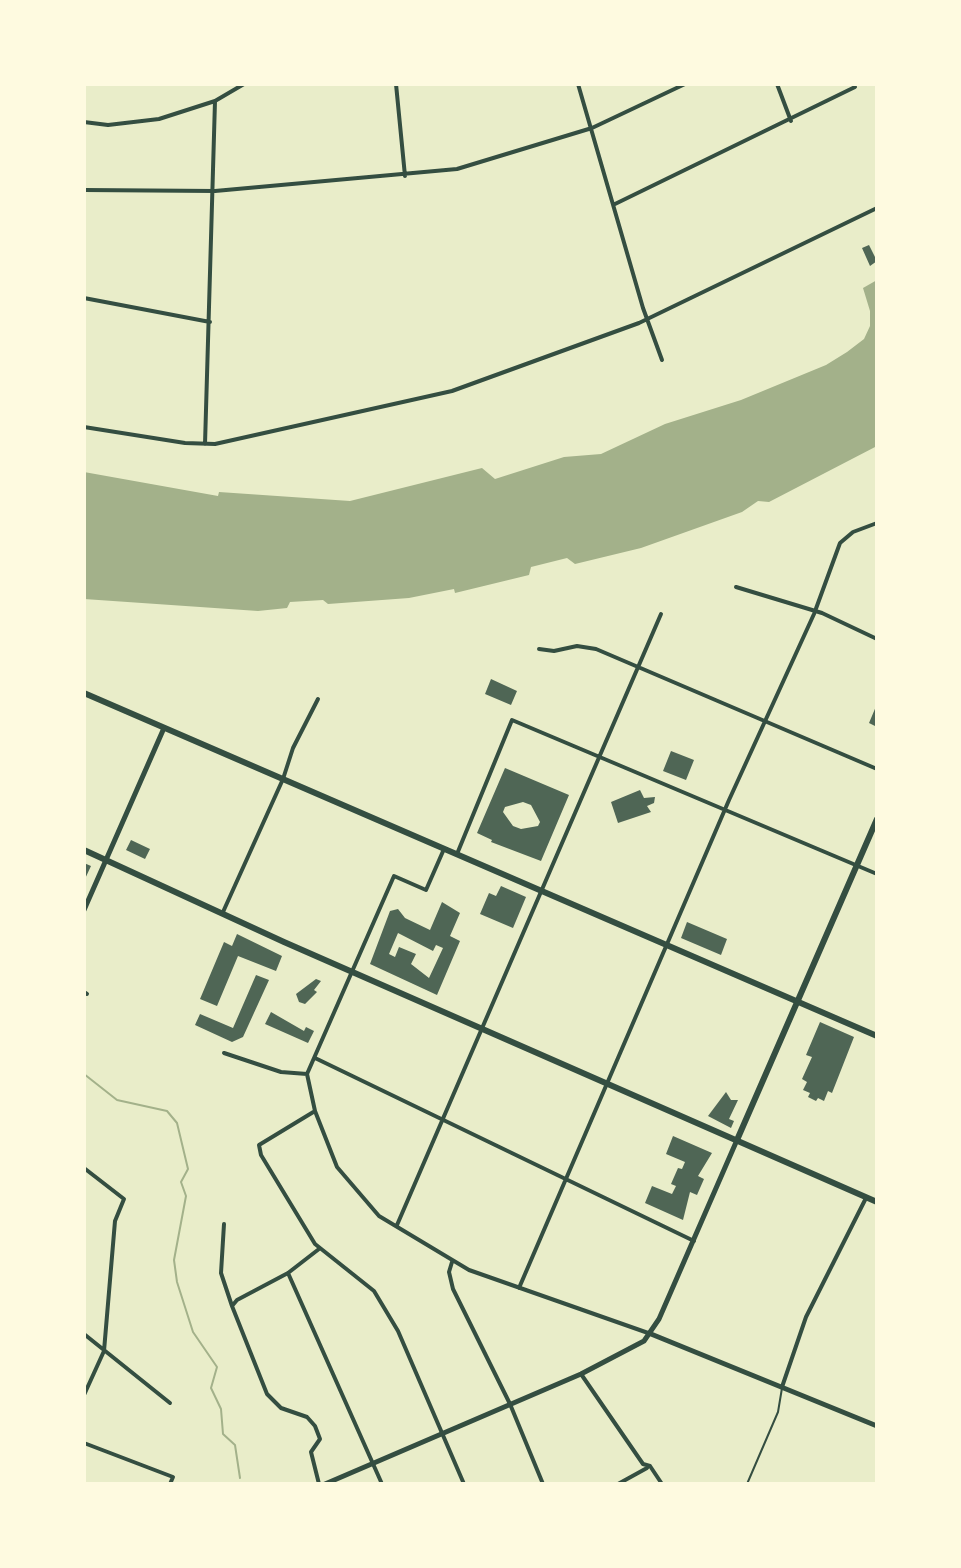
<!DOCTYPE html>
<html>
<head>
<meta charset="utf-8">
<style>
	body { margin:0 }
	#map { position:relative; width:961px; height:1568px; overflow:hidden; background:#e9edc9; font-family:"Roboto Condensed",sans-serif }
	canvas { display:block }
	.frame { position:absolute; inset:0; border:86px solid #fefae0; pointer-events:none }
</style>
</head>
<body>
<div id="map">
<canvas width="961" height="1568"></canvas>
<div class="frame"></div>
</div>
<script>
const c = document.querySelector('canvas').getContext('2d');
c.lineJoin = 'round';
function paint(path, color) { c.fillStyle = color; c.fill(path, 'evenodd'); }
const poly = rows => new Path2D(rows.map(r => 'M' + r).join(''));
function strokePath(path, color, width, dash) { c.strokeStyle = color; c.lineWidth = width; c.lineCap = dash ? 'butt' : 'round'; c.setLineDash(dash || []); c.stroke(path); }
const water = poly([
	[877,280,877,446,769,502,758,501,742,512,641,548,575,564,567,558,531,567,529,575,455,593,454,589,409,598,328,604,323,600,290,602,287,608,258,611,84,599,84,472,218,496,219,492,350,501,482,468,495,479,564,457,601,454,665,424,741,400,826,365,847,352,864,339,870,326,870,311,863,288]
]);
const stream = poly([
	[84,1074,117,1100,167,1111,177,1123,188,1169,181,1182,186,1196,174,1260,177,1282,193,1332,217,1367,211,1388,221,1409,223,1434,235,1445,240,1478]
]);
const building = poly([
	[869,245,877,261,870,266,862,248],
	[491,679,517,691,511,705,485,694],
	[877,704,877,727,869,723],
	[671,751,694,760,686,780,663,771],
	[505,768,569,795,541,861,491,842,492,840,477,833],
	[523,802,531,805,540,822,538,826,521,829,513,826,503,812,505,807],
	[640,790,644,798,655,797,654,803,647,806,651,812,618,823,611,802],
	[131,840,150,849,145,859,126,850],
	[84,863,91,866,84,881],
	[501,886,526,897,513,928,480,914,489,893,496,896],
	[442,902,460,913,450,936,460,941,437,995,370,964,390,911,398,909,405,918,430,930],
	[398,933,433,951,436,945,443,948,429,978,411,964,416,954,399,947,395,957,389,954],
	[687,922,727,939,721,955,681,938],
	[237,934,282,956,276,971,238,956,217,1006,200,999,224,942,232,946],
	[256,975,269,980,243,1037,232,1042,195,1025,200,1014,233,1028],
	[316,979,321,981,314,990,317,992,305,1004,299,1002,296,994],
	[271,1012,304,1031,306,1027,314,1031,308,1043,265,1024],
	[820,1022,854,1037,832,1093,828,1091,824,1101,818,1098,816,1101,808,1097,810,1093,803,1090,807,1082,802,1079,812,1057,806,1055],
	[726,1092,731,1100,738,1100,729,1119,734,1121,731,1128,708,1116],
	[673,1136,712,1153,698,1176,704,1179,697,1195,690,1192,683,1220,645,1203,652,1186,672,1194,676,1186,671,1184,678,1168,682,1169,685,1162,666,1154]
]);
const service = poly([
	[747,1484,778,1412,782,1388]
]);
const minor = poly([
	[396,84,405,176],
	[578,84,643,308,662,360],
	[777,84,791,121],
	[84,122,108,125,159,119,215,101,244,84],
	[84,190,215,191,457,169,592,128,685,84],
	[615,204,855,87],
	[84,298,210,322],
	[84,427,185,443,215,444,452,391,639,323,877,208],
	[205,444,215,101],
	[736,587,822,613,877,639],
	[539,649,554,651,577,646,596,649,877,769],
	[457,854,512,720,877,874],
	[223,912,283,779,293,748,318,699],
	[84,992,87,994],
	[224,1053,281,1072,307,1074],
	[315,1058,694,1241],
	[307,1074,315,1111,337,1167,379,1216,469,1270,651,1334],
	[307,1074,394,876,426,890,444,849],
	[315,1111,259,1145,261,1155,315,1244,374,1291,398,1331,464,1484],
	[84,1168,124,1199,115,1221,104,1351,84,1395],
	[224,1224,221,1273,232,1306,267,1394,281,1408,307,1417,315,1426,320,1439,311,1452,319,1484],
	[397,1225,661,614],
	[452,1262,449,1272,453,1289,510,1404,543,1484],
	[288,1273,382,1484],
	[519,1288,729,800,814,614,840,543,853,532,877,523],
	[232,1306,237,1300,288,1273,319,1249],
	[84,1334,170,1403],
	[581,1374,643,1464,650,1466,662,1484],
	[782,1387,806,1317,866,1198],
	[84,1443,173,1477,170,1484],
	[618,1484,647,1468]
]);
const tertiary = poly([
	[84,910,164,728],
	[651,1334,877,1426],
	[325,1484,581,1374,644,1341,659,1319,737,1140]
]);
const secondary = poly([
	[737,1140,877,819]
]);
const primary = poly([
	[84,693,877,1036],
	[84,850,284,942,877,1202]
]);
paint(water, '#a3b18a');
strokePath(stream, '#a3b18a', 2);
paint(building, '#4f6655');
strokePath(service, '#344e41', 2);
strokePath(minor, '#344e41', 4);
strokePath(tertiary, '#344e41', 5);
strokePath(secondary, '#344e41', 6);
strokePath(primary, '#344e41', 6);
</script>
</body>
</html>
